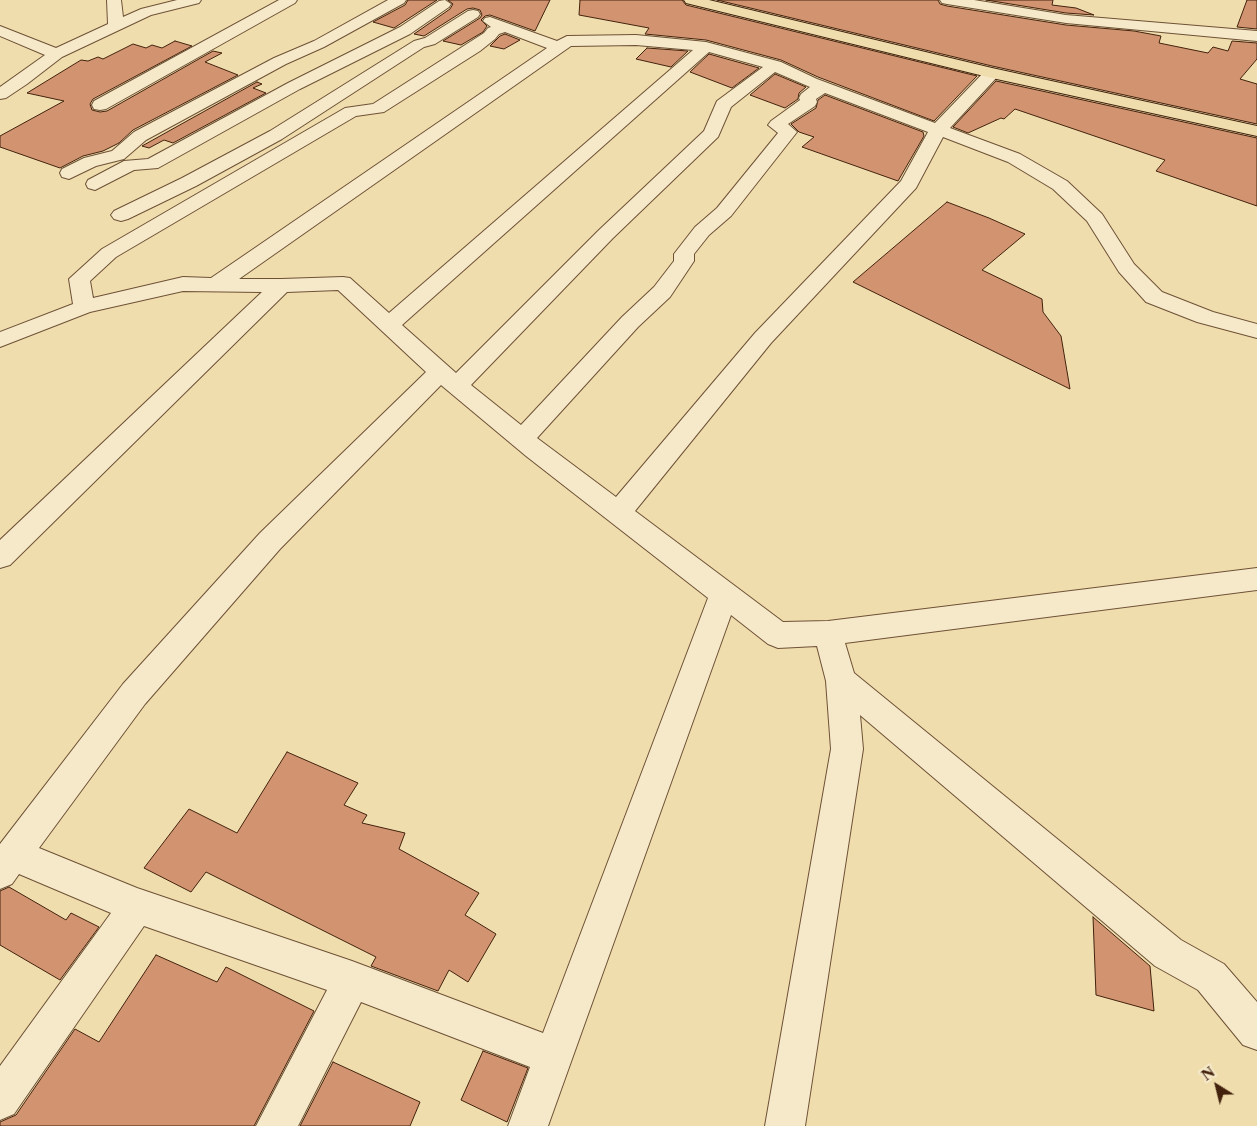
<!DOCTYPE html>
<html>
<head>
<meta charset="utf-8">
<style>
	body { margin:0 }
	#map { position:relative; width:1257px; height:1126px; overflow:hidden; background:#f0ddae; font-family:"Libre Caslon Text",serif }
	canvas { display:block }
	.north { position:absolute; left:1192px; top:1061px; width:50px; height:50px; -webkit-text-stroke:4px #f5e9ca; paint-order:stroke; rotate:324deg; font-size:14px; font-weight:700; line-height:20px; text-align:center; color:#42220d }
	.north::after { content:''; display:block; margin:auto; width:18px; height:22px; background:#42220d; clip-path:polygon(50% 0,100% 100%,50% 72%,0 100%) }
</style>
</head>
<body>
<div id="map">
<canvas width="1257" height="1126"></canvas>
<div class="north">N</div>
</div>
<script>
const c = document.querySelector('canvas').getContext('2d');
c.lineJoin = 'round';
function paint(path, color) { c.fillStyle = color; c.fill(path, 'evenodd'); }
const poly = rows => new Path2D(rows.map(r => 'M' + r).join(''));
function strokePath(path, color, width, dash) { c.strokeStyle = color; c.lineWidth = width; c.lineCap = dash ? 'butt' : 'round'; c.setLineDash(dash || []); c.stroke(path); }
const building = poly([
	[408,0,437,0,394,28,373,22,405,5,408,0],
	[448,0,550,0,535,31,490,15,485,16,481,20,487,26,483,32,461,45,443,41,480,18,482,15,480,10,473,8,467,9,424,36,414,34,450,9,453,4,448,0],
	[580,0,682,0,686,5,977,76,934,121,818,77,781,60,706,40,645,34,649,28,579,15,580,0],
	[717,0,938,0,940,4,947,6,1066,25,1134,31,1161,36,1159,43,1208,53,1213,47,1228,51,1232,41,1257,43,1257,59,1240,79,1257,84,1257,124,992,66,717,0],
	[986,0,1053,0,1052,5,1076,8,1094,15,1066,13,986,0],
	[1247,0,1257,0,1257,29,1237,27,1247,0],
	[505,34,520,40,504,49,490,46,500,36,505,34],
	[175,41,192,46,93,99,90,104,92,110,100,112,107,111,213,51,222,53,205,62,238,75,133,130,119,143,103,151,83,156,60,168,0,147,0,136,64,101,27,93,81,60,88,61,98,57,103,59,133,44,146,48,152,45,162,48,175,41],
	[647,48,688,51,671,67,636,59,647,48],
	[709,54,759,68,732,88,690,72,709,54],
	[775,74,806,87,799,93,798,99,785,108,750,95,775,74],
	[996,81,1257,138,1257,206,1156,171,1165,160,1015,109,1004,119,1001,118,968,133,953,127,996,81],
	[257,82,262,84,253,88,266,93,173,143,164,140,149,148,142,146,257,82],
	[825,95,923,132,924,136,898,181,802,147,814,137,799,132,791,124,816,108,818,100,825,95],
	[947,202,989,218,1025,234,982,270,1042,299,1043,312,1061,336,1070,389,853,282,947,202],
	[287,752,358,783,344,805,367,815,362,823,405,833,399,849,479,893,465,915,496,934,468,982,449,970,438,991,371,966,376,957,206,872,191,892,144,868,189,809,237,833,287,752],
	[9,887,66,920,71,913,99,927,60,980,0,945,0,891,9,887],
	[1093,917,1150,966,1154,1011,1096,995,1093,917],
	[156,955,217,982,226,967,314,1011,254,1126,0,1126,0,1122,16,1115,75,1029,99,1042,156,955],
	[483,1051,528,1068,507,1122,461,1100,483,1051],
	[333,1062,420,1102,410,1126,300,1126,333,1062]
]);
const minor = poly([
	[107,0,121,0,123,17,141,9,177,0,201,0,199,3,151,15,62,57,27,84,6,98,0,99,0,87,45,55,0,36,0,26,56,48,108,24,107,0],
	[279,0,297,0,295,3,106,109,100,110,94,109,92,105,94,101,279,0],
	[388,0,406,0,404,3,324,47,286,64,146,140,124,159,96,166,69,179,62,177,60,173,62,169,84,158,112,151,134,132,274,58,314,41,388,0],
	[445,0,451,4,449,7,410,34,300,89,158,168,134,170,95,190,88,188,86,184,88,180,124,161,148,159,288,83,400,27,439,1,445,0],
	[940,0,974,0,1066,15,1257,31,1257,41,1066,23,947,4,942,3,940,0],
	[473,10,478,11,480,14,478,17,435,44,424,47,282,139,196,186,128,219,121,221,114,219,111,215,114,211,182,178,270,131,414,41,425,38,468,11,473,10],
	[490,17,557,41,567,36,636,35,706,42,781,62,817,79,935,123,986,70,998,70,1000,73,998,76,950,128,1020,154,1067,181,1102,214,1134,264,1162,292,1213,312,1257,324,1257,338,1197,322,1146,302,1119,272,1087,221,1053,189,1008,162,943,137,916,188,771,343,635,511,783,622,828,621,1257,568,1257,590,845,643,854,673,1181,940,1224,964,1257,1002,1257,1050,1243,1045,1198,990,1155,966,860,715,863,749,805,1126,765,1126,831,749,826,681,817,646,778,648,768,644,731,615,548,1126,508,1126,530,1067,361,1002,298,1126,256,1126,327,990,144,926,14,1114,0,1120,0,1066,111,913,19,874,12,884,0,889,0,844,123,684,260,533,426,372,338,290,287,292,10,565,0,568,0,540,262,292,183,291,90,312,0,347,0,332,73,304,69,279,102,249,345,108,373,104,484,33,488,28,491,27,483,21,485,18,490,17],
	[505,32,547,48,211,278,183,277,93,298,90,281,116,257,356,116,384,112,480,51,495,39,499,34,505,32],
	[636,45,693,50,389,313,350,278,343,277,281,279,239,279,571,46,636,45],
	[709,52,763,67,717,101,704,131,599,230,456,373,402,325,709,52],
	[775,72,810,87,801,94,799,98,800,100,771,121,768,125,778,133,717,208,695,227,674,254,674,261,654,287,622,317,521,425,471,385,613,238,718,137,731,107,775,72],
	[825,93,928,132,901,181,755,333,616,497,537,438,638,327,670,297,694,261,694,254,709,235,731,216,797,132,788,124,815,106,817,102,816,99,825,93],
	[441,385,526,456,708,598,543,1033,352,961,137,888,39,848,145,704,280,549,441,385]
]);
const major = poly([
	[684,0,709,0,992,68,1257,126,1257,136,992,78,686,3,684,0]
]);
paint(building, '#d29470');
strokePath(building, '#42220d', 1);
strokePath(minor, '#6e5135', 2);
strokePath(major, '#42220d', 2);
paint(minor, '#f5e9ca');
paint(major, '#f0ddae');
</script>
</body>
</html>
